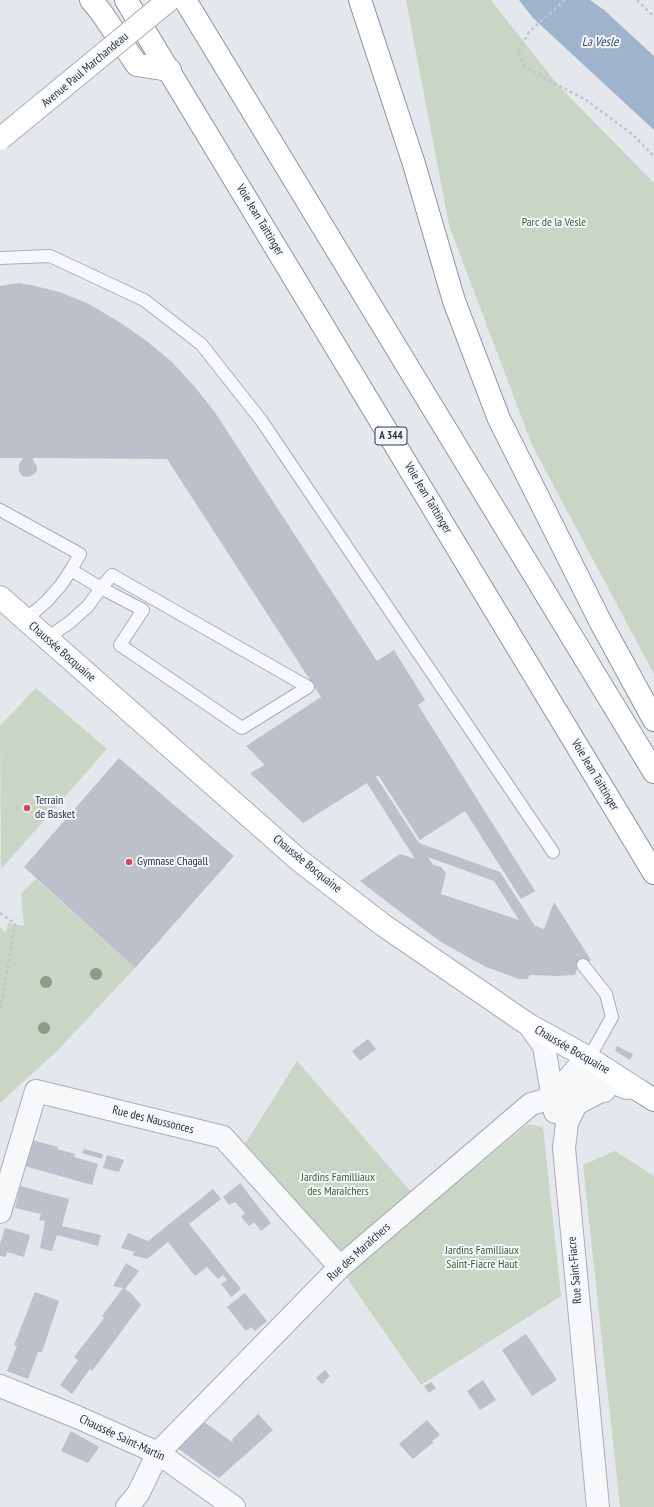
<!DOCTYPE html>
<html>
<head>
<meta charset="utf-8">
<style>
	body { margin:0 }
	canvas { display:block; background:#e4e7ec }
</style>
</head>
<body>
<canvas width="654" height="1507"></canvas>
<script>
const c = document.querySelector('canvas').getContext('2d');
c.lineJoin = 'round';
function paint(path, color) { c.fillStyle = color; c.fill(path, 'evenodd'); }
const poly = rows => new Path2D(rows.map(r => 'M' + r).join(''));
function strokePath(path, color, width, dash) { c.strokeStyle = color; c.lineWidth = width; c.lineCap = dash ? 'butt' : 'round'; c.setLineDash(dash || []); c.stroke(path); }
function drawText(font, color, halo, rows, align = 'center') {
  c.font = font + ' "PT Sans Narrow",sans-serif'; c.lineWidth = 4; c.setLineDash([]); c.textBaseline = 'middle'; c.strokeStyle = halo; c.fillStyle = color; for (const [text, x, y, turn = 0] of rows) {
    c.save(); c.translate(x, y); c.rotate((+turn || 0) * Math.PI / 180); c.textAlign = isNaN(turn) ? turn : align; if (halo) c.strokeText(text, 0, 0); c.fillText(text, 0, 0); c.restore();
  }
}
const green = poly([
	[406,0,491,0,557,84,654,183,654,674,532,445,449,225],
	[36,688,107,749,1,869,0,726],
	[36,879,135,968,57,1051,0,1103,0,927,6,933,8,923,24,926,21,894],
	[297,1061,413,1194,334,1260,245,1144],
	[528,1124,543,1127,561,1296,421,1385,345,1275],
	[615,1151,654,1176,654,1507,620,1507,583,1165]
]);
const water = poly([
	[519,0,590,0,604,10,654,56,654,130,533,18]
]);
const building = poly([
	[19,283,31,285,59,292,87,303,121,323,148,342,172,362,194,386,214,411,377,661,394,650,425,700,418,705,535,891,521,899,465,811,420,840,378,775,376,777,419,843,500,872,535,926,544,929,554,902,591,960,577,969,575,975,556,976,530,975,527,979,519,979,486,967,441,942,391,905,360,881,400,854,415,859,367,783,303,823,250,773,265,765,246,746,321,697,167,459,33,458,33,460,37,467,37,471,33,475,28,477,22,476,19,471,19,464,23,458,0,458,0,286],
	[428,857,494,881,519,920,441,894,446,873,441,867,433,865],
	[119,758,234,856,135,968,24,867],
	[368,1039,376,1049,360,1061,352,1051],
	[617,1046,633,1054,630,1060,615,1051],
	[28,1139,58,1147,57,1149,75,1154,74,1157,98,1164,92,1185,21,1165],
	[84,1149,103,1154,102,1159,82,1153],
	[107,1155,124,1160,119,1172,103,1168],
	[240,1183,271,1223,261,1231,254,1222,249,1226,241,1217,245,1213,235,1202,229,1205,223,1197],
	[20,1186,69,1199,62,1226,101,1235,98,1246,57,1235,52,1251,40,1248,45,1221,39,1220,41,1214,15,1208],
	[213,1189,221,1199,189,1224,241,1289,231,1297,221,1284,227,1280,223,1275,218,1279,207,1267,195,1276,168,1242,147,1259,132,1255,135,1252,121,1248,128,1233,148,1241],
	[5,1228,30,1235,24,1257,7,1252,6,1257,0,1256,0,1244],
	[126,1263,139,1271,125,1289,131,1293,141,1305,92,1371,90,1369,72,1394,60,1385,78,1360,74,1357,104,1318,102,1316,123,1288,113,1286],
	[35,1292,59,1301,42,1352,38,1352,28,1379,7,1371,17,1346,14,1345],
	[245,1293,267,1321,255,1331,251,1327,246,1331,227,1307],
	[526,1334,557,1380,532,1396,502,1350],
	[325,1370,330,1376,322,1384,316,1378],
	[483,1380,496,1400,480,1410,467,1391],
	[431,1382,436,1388,429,1393,424,1386],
	[258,1414,273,1430,219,1478,169,1442,196,1416,232,1442,233,1440,232,1439],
	[427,1420,440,1435,432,1441,434,1442,413,1459,399,1444],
	[71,1431,99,1447,88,1463,61,1451]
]);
const path = poly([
	[565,0,529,32,518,52,524,64,532,71,586,100,632,134,654,156],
	[637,0,654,17],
	[0,913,15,924,0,1012]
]);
const service = poly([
	[0,258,50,256,144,300,201,344,261,420,553,852],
	[0,510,80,554,71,570],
	[26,619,46,602,61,585,71,570,101,588,143,610,120,645,242,728,308,687,112,575,101,588,88,606,69,623,47,638],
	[583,965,606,994,612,1017,594,1049,587,1057]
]);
const minor = poly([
	[529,1025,544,1046,555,1112],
	[555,1094,587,1057],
	[0,1212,36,1091,223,1137,340,1267],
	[0,1386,77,1417,158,1453,234,1507],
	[127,1507,138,1494,158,1453,340,1267,531,1104,552,1098,600,1078,627,1088],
	[598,1507,564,1148,567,1123,576,1104,601,1091,604,1091]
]);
const secondary = poly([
	[0,597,300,861,383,925,529,1025,587,1057,643,1093]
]);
const motorway = poly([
	[91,0,101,12,137,65,170,70],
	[126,0,654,873],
	[185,0,654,772],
	[360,0,414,164,454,301,499,419,601,623,654,720],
	[643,1093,654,1100]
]);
const secondaryBridge = poly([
	[0,139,169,0]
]);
const trees = [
	[96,974],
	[46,982],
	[44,1028]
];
const markers = [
	[27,808,4,"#d1495b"],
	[129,862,4,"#d1495b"]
];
const shields = [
	[391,436,32]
];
const shieldNames = [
	["A 344",391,436]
];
const streetNames = [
	["Avenue Paul Marchandeau",85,70,-40],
	["Voie Jean Taittinger",260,220,59],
	["Voie Jean Taittinger",428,498,59],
	["Chaussée Bocquaine",62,652,41],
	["Voie Jean Taittinger",595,775,59],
	["Chaussée Bocquaine",307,864,39],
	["Chaussée Bocquaine",572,1050,30],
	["Rue des Naussonces",153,1120,14],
	["Rue des Maraîchers",359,1252,-42],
	["Rue Saint-Fiacre",575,1270,-95],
	["Chaussée Saint-Martin",122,1438,25]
];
const parkNames = [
	["Parc de la Vesle",554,223],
	["Jardins Familliaux",338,1178],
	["des Maraîchers",338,1192],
	["Jardins Familliaux",482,1251],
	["Saint-Fiacre Haut",482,1265]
];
const poiNames = [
	["Terrain",35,801],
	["de Basket",35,815],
	["Gymnase Chagall",137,862]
];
const waterNames = [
	["La Vesle",600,42]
];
paint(green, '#c9d6c5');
paint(water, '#9fb4cc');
paint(building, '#bbc0ca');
strokePath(service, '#a9aeb7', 14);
strokePath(minor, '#a9aeb7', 24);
strokePath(secondary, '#a9aeb7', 24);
strokePath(motorway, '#8b94a3', 24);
strokePath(path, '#c2c5cb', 2.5, [3, 3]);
strokePath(service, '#f7f8fa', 12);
strokePath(minor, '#f7f8fa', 22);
strokePath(secondary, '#fff', 22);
strokePath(motorway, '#fff', 22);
strokePath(secondaryBridge, '#a9aeb7', 24, []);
strokePath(secondaryBridge, '#fff', 22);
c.fillStyle = '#899d89';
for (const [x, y] of trees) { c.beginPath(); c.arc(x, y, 6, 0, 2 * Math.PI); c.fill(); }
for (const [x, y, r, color] of markers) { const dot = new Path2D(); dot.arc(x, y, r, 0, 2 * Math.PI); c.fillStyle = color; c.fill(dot); strokePath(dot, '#f4f6f9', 1.5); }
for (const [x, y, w] of shields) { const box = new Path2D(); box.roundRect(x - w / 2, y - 9, w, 18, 3); c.fillStyle = '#f4f6f9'; c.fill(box); strokePath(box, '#2b3445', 1); }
drawText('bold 11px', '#2b3445', null, shieldNames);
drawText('12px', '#2b3445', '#f4f6f9', streetNames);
drawText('12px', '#3f6138', '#f4f6f9', parkNames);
drawText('12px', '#2b3445', '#f4f6f9', poiNames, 'left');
drawText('italic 13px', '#34527a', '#f4f6f9', waterNames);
</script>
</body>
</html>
